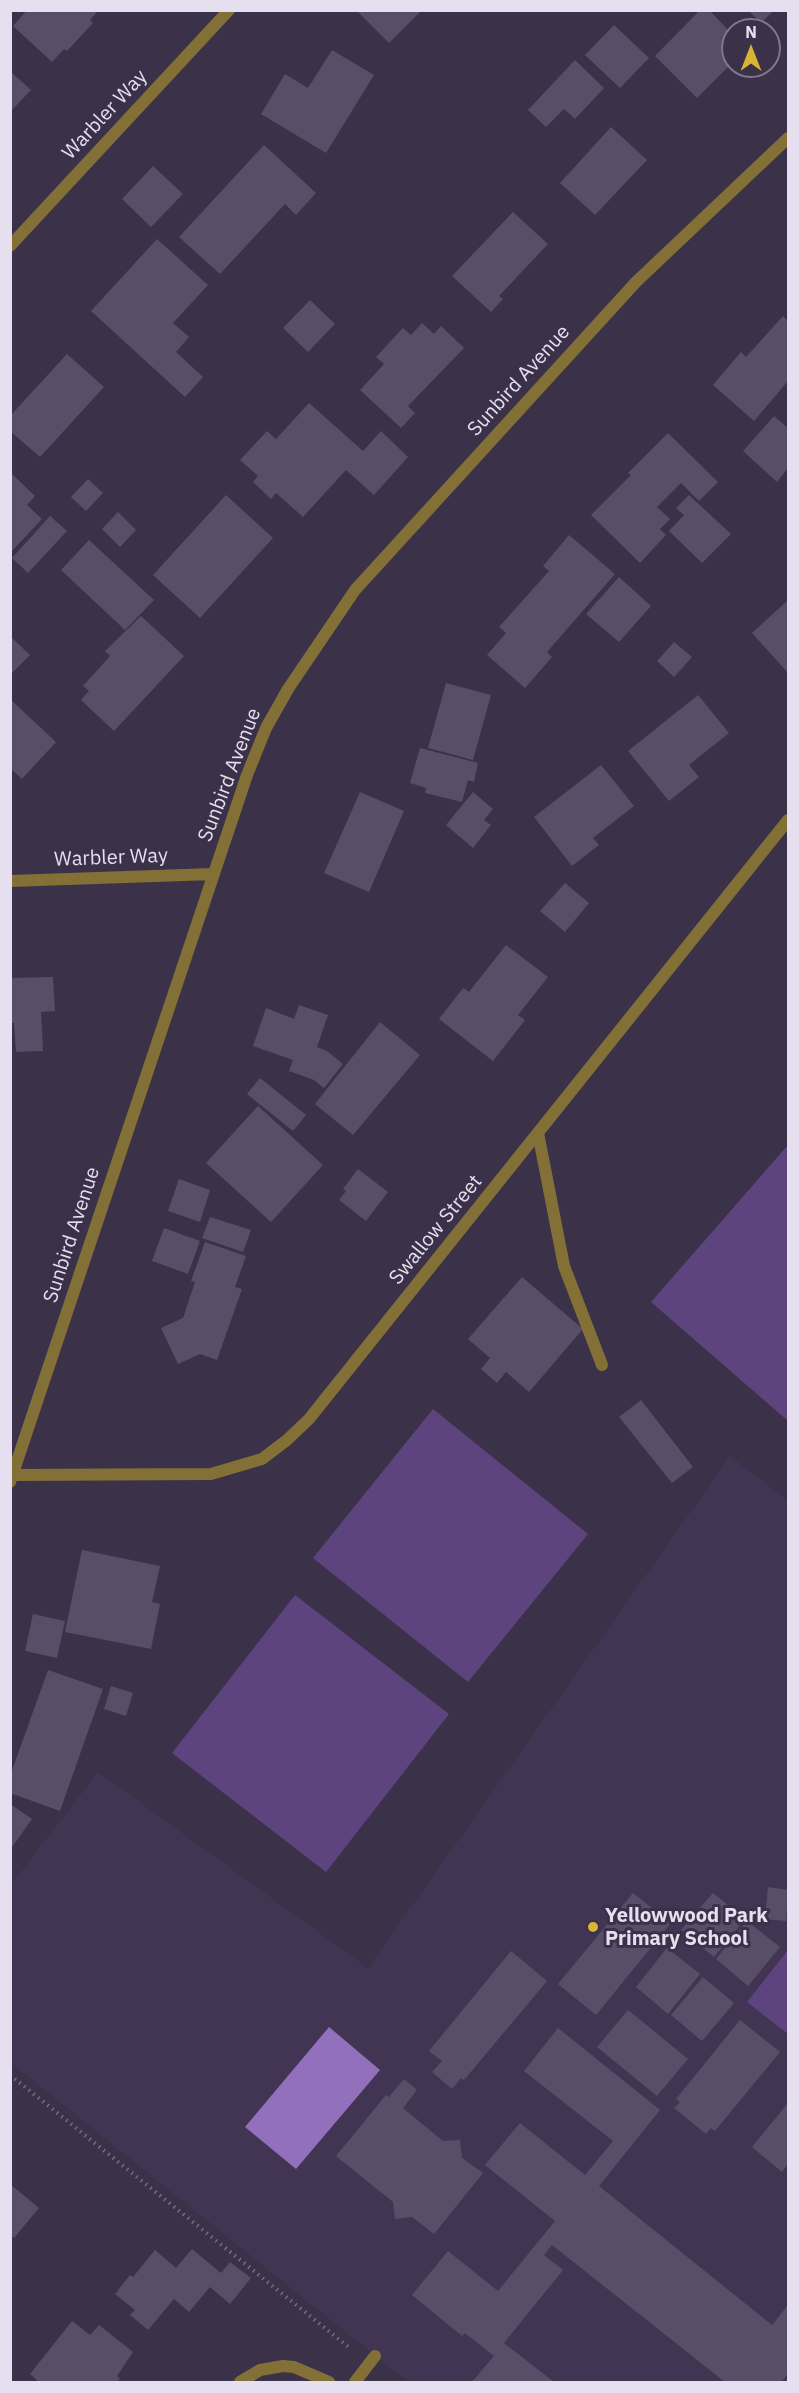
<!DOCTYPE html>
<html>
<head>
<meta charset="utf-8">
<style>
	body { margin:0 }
	#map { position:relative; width:799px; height:2393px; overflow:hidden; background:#3b3149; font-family:"IBM Plex Sans",sans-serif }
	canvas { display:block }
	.frame { position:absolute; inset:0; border:12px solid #e6dfef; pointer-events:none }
	.north { position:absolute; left:721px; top:18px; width:60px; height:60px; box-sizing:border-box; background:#3b3149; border:2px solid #7f778b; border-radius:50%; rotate:0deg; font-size:16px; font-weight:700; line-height:24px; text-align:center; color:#e6dfef }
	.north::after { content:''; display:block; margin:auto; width:21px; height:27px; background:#d9b334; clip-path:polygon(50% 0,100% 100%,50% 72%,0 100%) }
</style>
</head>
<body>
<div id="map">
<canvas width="799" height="2393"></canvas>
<div class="frame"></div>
<div class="north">N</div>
</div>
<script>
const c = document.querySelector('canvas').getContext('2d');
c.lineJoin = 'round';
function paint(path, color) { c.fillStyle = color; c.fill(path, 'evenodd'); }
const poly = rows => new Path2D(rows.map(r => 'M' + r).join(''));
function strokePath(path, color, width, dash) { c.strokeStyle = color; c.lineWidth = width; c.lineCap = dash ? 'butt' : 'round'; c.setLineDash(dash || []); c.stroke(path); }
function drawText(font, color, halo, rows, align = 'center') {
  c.font = font + ' "IBM Plex Sans",sans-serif'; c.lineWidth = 6; c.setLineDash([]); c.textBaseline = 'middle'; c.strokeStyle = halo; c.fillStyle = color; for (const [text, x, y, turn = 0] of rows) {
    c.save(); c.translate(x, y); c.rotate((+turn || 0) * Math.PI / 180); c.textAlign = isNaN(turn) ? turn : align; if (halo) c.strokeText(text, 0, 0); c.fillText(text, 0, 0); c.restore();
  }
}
const built = poly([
	[730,1456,788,1501,788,2382,408,2382,11,2063,10,1886,98,1772,368,1968]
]);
const green = poly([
	[788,1145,788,1421,651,1302],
	[433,1409,588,1534,468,1682,313,1558],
	[295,1595,449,1714,326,1872,172,1753],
	[788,1950,788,2034,747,2002]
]);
const water = poly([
	[329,2027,380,2070,296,2169,245,2127]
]);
const building = poly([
	[27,10,99,10,90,20,93,23,67,51,64,49,52,62,13,26],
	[356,10,422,10,389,43],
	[700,10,709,10,733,35,733,62,697,98,655,56],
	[748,10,774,10,761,23],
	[614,25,649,58,620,88,585,55],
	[332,50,374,75,326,153,261,114,285,74,308,88],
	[575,60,604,88,575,119,564,109,546,127,528,110],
	[10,71,31,90,10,112],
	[611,127,647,160,595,215,560,183],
	[264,145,316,193,296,215,285,204,220,274,179,237],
	[153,166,183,194,151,227,122,199],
	[513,212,548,244,499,296,503,299,491,312,452,276],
	[157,239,208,285,173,323,189,337,176,352,203,377,185,397,91,311],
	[310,300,335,324,308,352,283,328],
	[783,316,788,321,788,381,754,421,713,385,741,352,746,357],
	[422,323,434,334,441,326,464,348,408,406,415,413,401,428,360,390,384,364,376,357,403,328,411,335],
	[67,354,104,387,40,457,10,431,10,416],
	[309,403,363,451,381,431,408,457,374,495,346,470,303,517,276,493,271,499,253,482,258,476,240,460,267,431,276,439],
	[774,416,788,428,788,468,777,482,743,451],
	[668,433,718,482,699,501,681,483,657,507,670,519,660,529,666,535,640,563,591,515,631,475,628,473],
	[12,474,35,496,27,505,42,519,10,553],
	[88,479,103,493,86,511,71,497],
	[226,495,273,538,200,618,153,575],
	[689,495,731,534,702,563,669,531,684,515,676,508],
	[118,512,136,530,120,547,102,529],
	[50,516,67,531,28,573,12,558],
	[569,535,615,574,547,652,552,657,525,688,487,655,506,633,499,627,549,571,543,566],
	[89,540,154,600,125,630,61,570],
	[619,577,651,606,619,642,586,614],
	[788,600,788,673,752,633],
	[141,616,184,656,114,731,81,700,89,691,83,686,110,656,105,651],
	[10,636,30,655,10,675],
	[674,642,692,657,674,677,657,661],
	[446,683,491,695,473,760,428,748],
	[698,695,729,733,689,765,699,777,669,801,628,751],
	[10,699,56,742,22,779,10,768],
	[420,748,478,763,474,782,468,780,462,802,425,793,426,788,410,783],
	[601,765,634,806,593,838,599,845,572,866,534,817],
	[360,792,404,811,369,892,324,873],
	[473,792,493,809,484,820,491,825,473,848,446,825],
	[565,883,589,903,565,932,540,911],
	[506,945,548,977,518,1015,525,1020,493,1061,439,1019,463,988,469,992],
	[53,977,55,1011,41,1012,43,1051,16,1052,14,1023,10,1023,10,978],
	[299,1005,328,1015,317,1047,327,1051,343,1064,324,1088,314,1080,289,1071,293,1060,253,1046,266,1008,294,1019],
	[380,1022,420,1055,353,1135,315,1104],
	[260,1078,306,1115,293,1131,247,1094],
	[258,1106,323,1165,271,1222,206,1163],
	[358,1169,388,1192,366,1221,339,1200,346,1191,343,1189],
	[179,1179,210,1190,200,1222,168,1211],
	[210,1217,251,1230,243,1252,202,1238],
	[164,1228,200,1241,188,1274,152,1261],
	[205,1242,246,1256,235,1287,242,1289,217,1360,200,1354,178,1364,161,1328,183,1318,195,1282,191,1281],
	[522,1277,583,1329,529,1392,506,1372,497,1383,481,1369,490,1358,468,1339],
	[641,1400,693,1467,672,1483,619,1417],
	[82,1550,160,1566,152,1602,160,1604,151,1649,65,1632],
	[33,1614,65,1621,57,1658,25,1651],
	[48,1670,103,1689,60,1811,10,1793,10,1776],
	[111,1686,133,1693,126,1716,104,1709],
	[10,1804,32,1819,10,1850],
	[768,1887,788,1890,786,1921,765,1919],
	[633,1893,671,1923,596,2015,558,1984],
	[713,1893,745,1919,714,1957,681,1930],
	[747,1921,780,1947,748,1986,716,1959],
	[667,1948,700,1974,668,2014,636,1987],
	[511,1951,547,1981,464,2080,461,2078,452,2089,432,2072,442,2061,429,2051],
	[703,1977,734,2003,702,2041,671,2015],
	[628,2010,688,2059,657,2096,597,2047],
	[740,2020,780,2052,715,2131,711,2128,706,2134,674,2108,680,2102,676,2099],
	[558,2028,660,2110,599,2186,772,2325,788,2305,788,2374,781,2382,725,2382,552,2245,544,2255,563,2270,504,2343,554,2382,472,2382,494,2356,465,2333,462,2336,412,2295,448,2251,498,2291,555,2221,485,2165,520,2123,585,2175,613,2141,524,2071],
	[404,2079,417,2090,403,2108,443,2141,460,2140,462,2158,483,2173,434,2234,412,2217,395,2219,393,2202,336,2156,386,2095,389,2097],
	[788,2103,788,2164,782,2172,752,2147],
	[10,2184,39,2208,14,2238,10,2235],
	[192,2249,221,2273,230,2262,251,2278,230,2304,210,2287,189,2312,174,2299,148,2330,130,2315,135,2310,115,2294,130,2275,133,2277,155,2250,176,2268],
	[72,2321,90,2335,99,2325,133,2352,117,2376,120,2379,117,2382,37,2382,38,2381,30,2374]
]);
const path = poly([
	[10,2075,351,2349]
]);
const lane = poly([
	[538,1133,564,1266,602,1365],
	[355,2382,375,2356]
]);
const street = poly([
	[10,246,229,10],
	[10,881,213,874],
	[13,1475,211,1474,262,1459,287,1440,309,1419,788,820],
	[10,1482,247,775,266,728,288,689,355,590,636,282,788,138],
	[240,2382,260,2370,283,2366,294,2367,329,2382]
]);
const markers = [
	[593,1927,6,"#d9b334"]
];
const streetNames = [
	["Warbler Way",105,115,-47],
	["Sunbird Avenue",519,381,-48],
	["Sunbird Avenue",230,775,-69],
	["Warbler Way",111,858,-2],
	["Swallow Street",436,1230,-51],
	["Sunbird Avenue",72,1235,-72]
];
const poiNames = [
	["Yellowwood Park",605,1916],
	["Primary School",605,1939]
];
paint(built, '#423554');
paint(green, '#5e447e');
paint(water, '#9270bb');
paint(building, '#594e68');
strokePath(path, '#776e83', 4, [1.5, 4.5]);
strokePath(lane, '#827037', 12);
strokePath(street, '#827037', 12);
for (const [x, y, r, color] of markers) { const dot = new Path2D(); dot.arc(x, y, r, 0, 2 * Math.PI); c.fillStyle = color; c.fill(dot); strokePath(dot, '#3b3149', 2); }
drawText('20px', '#e6dfef', '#3b3149', streetNames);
drawText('bold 20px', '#e6dfef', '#3b3149', poiNames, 'left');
</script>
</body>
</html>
